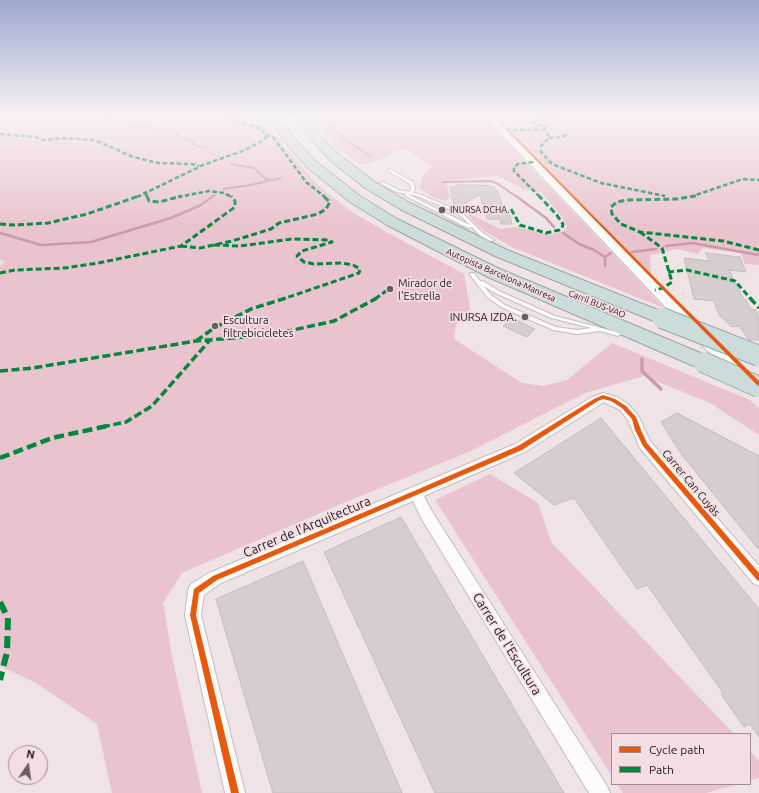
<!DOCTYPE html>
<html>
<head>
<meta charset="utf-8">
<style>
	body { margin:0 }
	#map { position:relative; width:759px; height:793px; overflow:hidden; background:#efe3e6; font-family:Ubuntu,sans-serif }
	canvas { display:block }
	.legend { position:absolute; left:611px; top:733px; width:140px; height:52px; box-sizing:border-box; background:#f4dee4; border:1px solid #9f8f93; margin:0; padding:5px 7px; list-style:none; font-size:12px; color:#1f181a }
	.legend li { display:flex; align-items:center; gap:8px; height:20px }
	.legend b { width:20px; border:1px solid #9f8f93 }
	.north { position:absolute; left:8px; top:745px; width:40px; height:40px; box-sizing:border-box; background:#f4dee4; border:1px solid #9f8f93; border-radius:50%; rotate:13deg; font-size:11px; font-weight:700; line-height:16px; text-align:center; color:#1f181a }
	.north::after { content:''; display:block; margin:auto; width:14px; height:18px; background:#685f61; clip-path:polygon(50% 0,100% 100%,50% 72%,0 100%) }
</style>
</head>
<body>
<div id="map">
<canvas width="759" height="793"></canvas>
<ul class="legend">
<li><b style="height:5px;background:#e8590c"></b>Cycle path</li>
<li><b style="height:5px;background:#00873e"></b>Path</li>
</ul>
<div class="north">N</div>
</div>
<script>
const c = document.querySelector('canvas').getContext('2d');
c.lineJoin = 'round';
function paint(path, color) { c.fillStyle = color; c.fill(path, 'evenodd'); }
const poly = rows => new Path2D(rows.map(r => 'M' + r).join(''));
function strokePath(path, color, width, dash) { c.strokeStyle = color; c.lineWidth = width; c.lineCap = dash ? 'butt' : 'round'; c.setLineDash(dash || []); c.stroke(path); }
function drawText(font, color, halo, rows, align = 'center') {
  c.font = font + ' Ubuntu,sans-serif'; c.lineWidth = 3.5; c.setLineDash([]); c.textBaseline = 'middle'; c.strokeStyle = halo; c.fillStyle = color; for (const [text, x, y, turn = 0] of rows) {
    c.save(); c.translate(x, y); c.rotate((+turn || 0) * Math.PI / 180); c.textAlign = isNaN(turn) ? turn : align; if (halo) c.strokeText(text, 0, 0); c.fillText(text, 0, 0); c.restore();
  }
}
const green = poly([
	[0,117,267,117,274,134,319,186,352,212,388,233,464,274,470,309,456,324,454,339,522,383,544,386,567,380,612,343,750,400,759,409,759,435,710,403,644,376,585,393,469,452,341,504,182,573,163,603,172,656,202,793,112,793,97,724,36,683,0,666,0,266,5,262,0,260],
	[315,117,485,117,529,166,664,308,512,247,486,232,475,223,466,212,500,229,518,227,549,235,564,231,567,226,562,217,541,192,524,189,498,176,446,181,450,198,445,201,433,197,420,189,422,177,432,166,405,149,394,151,384,158,362,165,336,148,322,130],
	[496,117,759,117,759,265,745,264,741,253,702,248,698,254,677,249,650,255,651,274],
	[490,474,538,503,551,542,734,734,612,734,612,776,435,500],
	[750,751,759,761,759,778,750,780],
	[617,784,737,784,706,793,623,793]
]);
const streamFar2 = poly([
	[101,117,111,121,169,130,175,132,181,138,188,138,196,146,206,147],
	[322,117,347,141,370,156],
	[231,164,254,168,266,179,269,179],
	[444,182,491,181,498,184,517,197],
	[223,189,251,185,281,178],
	[212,197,215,195]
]);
const streamFar1 = poly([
	[516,196,546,218,554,227],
	[0,233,41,245,91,242,171,218,201,205,213,196],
	[563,233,579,244,594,250,605,257],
	[666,246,692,243,759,255],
	[632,252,656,249],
	[605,257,611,253],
	[605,257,605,266]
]);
const stream = poly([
	[642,359,642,371,661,389]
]);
const building = poly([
	[457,185,482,185,495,187,493,188,498,191,504,212,509,212,512,224,501,224,500,219,487,219,480,195,456,208,454,207,450,187,457,187,457,185],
	[706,253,740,257,746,272,729,270,744,300,746,300,751,309,756,310,759,320,759,340,749,340,739,326,732,327,719,315,714,301,694,299,684,258,709,261,706,253],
	[512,318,535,329,527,337,503,326,512,318],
	[677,413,759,456,759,550,682,455,661,422,677,413],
	[601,418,759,609,759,737,750,724,744,727,721,694,723,693,647,585,637,589,574,498,554,505,514,473,601,418],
	[401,517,564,793,435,793,324,552,401,517],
	[303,561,402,793,273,793,216,599,303,561]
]);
const lane = poly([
	[388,169,390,169,413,182,415,188,413,193,419,194,455,209,464,215,483,233,494,240,492,241,490,241,479,235,472,227,468,228,404,195,407,194,470,225,462,217,453,211,417,196,397,192,381,184,381,182,383,182,399,190,410,192,411,188,410,184,388,171,388,169],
	[470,273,474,273,480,281,483,281,499,291,555,316,602,328,620,333,621,334,618,336,600,331,577,334,553,330,501,307,487,297,470,275,470,273],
	[484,286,495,293,551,318,591,328,577,330,556,327,505,305,491,295,484,286]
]);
const street = poly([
	[603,393,617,397,628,404,638,415,650,441,759,566,759,586,753,583,640,448,628,420,620,410,604,402,525,452,424,496,431,510,607,786,610,793,589,793,421,518,413,501,221,583,204,595,201,615,245,793,225,793,185,615,188,591,190,585,209,573,515,444,592,397,603,393]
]);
const secondary = poly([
	[485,117,493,117,745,372,748,376,745,380,740,381,735,380,485,117]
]);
const highway = poly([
	[271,117,281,117,292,136,315,161,360,196,397,219,500,269,710,357,713,362,710,367,703,369,696,367,488,277,387,225,350,202,307,167,283,140,271,117],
	[297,117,307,117,320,136,338,154,375,182,410,203,507,250,668,314,671,318,668,322,662,324,656,322,495,256,400,209,365,188,330,160,312,140,297,117]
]);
const highwayBridge = poly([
	[662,318,759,356],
	[703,362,759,387]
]);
const quietFar4 = poly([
	[559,117,531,122,545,127,549,138,541,146,541,152,552,164,601,183,665,196],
	[506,130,545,130],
	[0,134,36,137,42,140,62,138,95,140,133,157,158,163,192,164,199,166],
	[266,135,273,137,306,182,325,197],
	[549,138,562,137,568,134],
	[533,162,518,164,514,167,514,171,540,197],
	[146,194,147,197],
	[137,197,203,165,245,150,264,140,266,137,262,129,224,117],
	[178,197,209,191,224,193,232,197],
	[690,197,743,179,759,180]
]);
const quietFar3 = poly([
	[147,196,149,201,159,202,182,196],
	[696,196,676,199,627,200,617,202,611,207,612,214,621,224,640,232,723,241,759,250],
	[511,209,520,225,546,233,559,230,562,228,563,224,556,214,539,196],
	[0,224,14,225,48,223,87,214,139,196],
	[640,232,662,248,672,282,663,288,655,290],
	[214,245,240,246,292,239,329,240,332,242,302,251,297,256,304,262,314,264,342,263,353,265,360,269,359,273,283,299],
	[181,246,200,248,232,241,271,229,279,223,318,214,326,209,330,202,323,196],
	[668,272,687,270,735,281,751,299],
	[0,273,15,270,65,268,98,263,181,246,235,207,235,201,231,196],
	[375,299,390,288]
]);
const quietFar2 = poly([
	[750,298,759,308],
	[196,341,214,328,251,309,286,298],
	[0,371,33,368,196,341,270,335,334,321,377,298],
	[102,427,126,422,152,406,210,340]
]);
const quietFar1 = poly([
	[0,458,52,438,107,426]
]);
const quiet = poly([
	[0,602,8,618,7,652,0,680]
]);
const cycleway = poly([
	[494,117,496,117,664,287,759,381,759,386,757,385,662,289,494,117],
	[603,395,615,399,626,406,636,417,641,430,647,443,759,573,759,581,757,580,643,446,635,430,632,419,622,408,611,401,603,399,598,401,522,450,217,580,199,593,196,615,239,793,231,793,190,615,194,589,213,576,414,491,518,446,594,399,603,395]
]);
const markers = [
	[442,210,4,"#685f61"],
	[390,289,4,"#685f61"],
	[525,317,4,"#685f61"],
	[215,326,4,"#685f61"]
];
const farPoinames = [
	["INURSA DCHA.",450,210]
];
const farStreetnames = [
	["Autopista Barcelona-Manresa",501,275,24],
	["Carril BUS-VAO",597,304,22]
];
const poiNames = [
	["Mirador de",398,283],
	["l'Estrella",398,296],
	["INURSA IZDA.",517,317,"right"],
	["Escultura",223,320],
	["filtrebicicletes",223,333]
];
const streetNames = [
	["Carrer Can Cuyàs",691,483,50]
];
const nearStreetnames = [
	["Carrer de l'Arquitectura",307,527,-23],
	["Carrer de l'Escultura",507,644,58]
];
paint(green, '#e9c3ce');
strokePath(streamFar2, '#cb99a9', 2);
strokePath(streamFar1, '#cb99a9', 2.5);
strokePath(stream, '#cb99a9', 3.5);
paint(building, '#d6cdcf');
strokePath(building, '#c5bcbe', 1);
strokePath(lane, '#c5bcbe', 2);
strokePath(street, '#c5bcbe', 2);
strokePath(secondary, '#c5bcbe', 2);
strokePath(highway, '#99a6a5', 2);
paint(lane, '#fdfbfb');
paint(street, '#fdfbfb');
paint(secondary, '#fdfbfb');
paint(highway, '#ccdcda');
strokePath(highwayBridge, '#99a6a5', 22, []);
strokePath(highwayBridge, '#ccdcda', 20);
strokePath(quietFar4, '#00873e', 2.5, [4.5, 2.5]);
strokePath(quietFar3, '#00873e', 3, [6, 3]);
strokePath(quietFar2, '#00873e', 3.5, [8, 3.5]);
strokePath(quietFar1, '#00873e', 4.5, [10, 4.5]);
strokePath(quiet, '#00873e', 6, [12, 6]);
paint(cycleway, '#e8590c');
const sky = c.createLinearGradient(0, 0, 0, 228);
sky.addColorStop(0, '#9ca9cf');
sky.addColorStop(0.51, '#f8f2f4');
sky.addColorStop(1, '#f8f2f400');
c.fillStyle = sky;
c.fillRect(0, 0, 759, 228);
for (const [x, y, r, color] of markers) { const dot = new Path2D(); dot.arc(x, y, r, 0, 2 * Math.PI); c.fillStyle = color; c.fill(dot); strokePath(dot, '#f4dee4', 1.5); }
drawText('9px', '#1f181a', '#f4dee4', farPoinames, 'left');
drawText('9px', '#1f181a', '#f4dee4', farStreetnames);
drawText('11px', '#1f181a', '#f4dee4', poiNames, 'left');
drawText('11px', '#1f181a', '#f4dee4', streetNames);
drawText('13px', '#1f181a', '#f4dee4', nearStreetnames);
</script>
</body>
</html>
